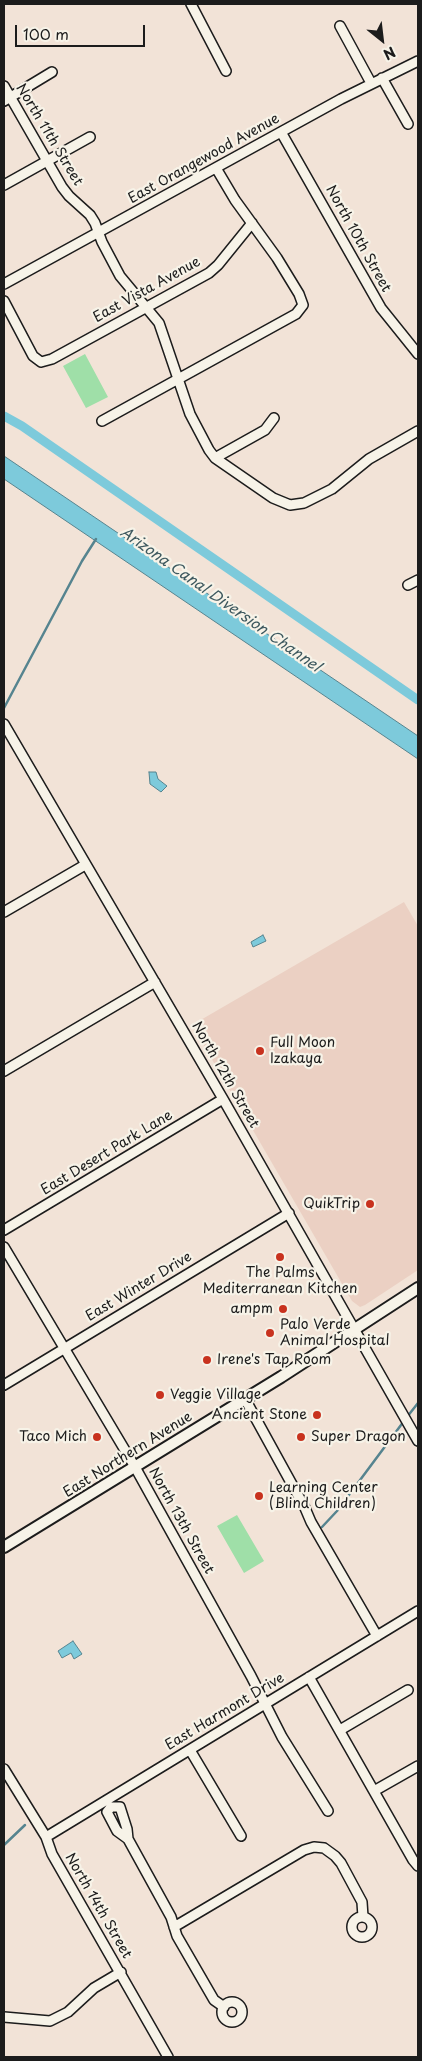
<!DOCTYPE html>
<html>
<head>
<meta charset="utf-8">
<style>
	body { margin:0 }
	#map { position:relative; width:422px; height:2061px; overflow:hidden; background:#f2e3d7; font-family:"Playpen Sans",sans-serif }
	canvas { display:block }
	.frame { position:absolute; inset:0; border:5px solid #1c1c1c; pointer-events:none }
	.north { position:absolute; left:357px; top:15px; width:50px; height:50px; -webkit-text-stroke:4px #f7f3e8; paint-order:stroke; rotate:151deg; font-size:14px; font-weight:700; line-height:20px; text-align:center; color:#1c1c1c }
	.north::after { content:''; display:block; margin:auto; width:18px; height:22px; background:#1c1c1c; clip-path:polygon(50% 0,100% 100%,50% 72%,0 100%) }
	.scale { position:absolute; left:15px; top:25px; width:130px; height:22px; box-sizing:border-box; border:2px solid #1c1c1c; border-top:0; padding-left:6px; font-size:15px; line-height:18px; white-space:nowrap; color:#1c1c1c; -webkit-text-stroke:4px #f7f3e8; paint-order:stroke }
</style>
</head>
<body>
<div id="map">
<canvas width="422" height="2061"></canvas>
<div class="frame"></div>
<div class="north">N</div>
<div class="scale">100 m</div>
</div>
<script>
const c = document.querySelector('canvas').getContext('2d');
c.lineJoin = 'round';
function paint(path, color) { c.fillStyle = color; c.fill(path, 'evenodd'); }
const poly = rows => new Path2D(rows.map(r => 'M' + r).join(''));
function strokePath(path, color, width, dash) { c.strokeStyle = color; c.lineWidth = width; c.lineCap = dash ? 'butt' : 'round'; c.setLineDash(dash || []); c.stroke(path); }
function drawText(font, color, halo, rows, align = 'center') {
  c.font = font + ' "Playpen Sans",sans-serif'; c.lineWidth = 4.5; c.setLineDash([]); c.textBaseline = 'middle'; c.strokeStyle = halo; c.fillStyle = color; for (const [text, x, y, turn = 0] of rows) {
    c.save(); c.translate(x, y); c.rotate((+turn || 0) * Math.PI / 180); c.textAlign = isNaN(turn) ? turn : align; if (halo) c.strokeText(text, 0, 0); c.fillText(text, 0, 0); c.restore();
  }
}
const built = poly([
	[404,902,418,926,418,1270,365,1305,360,1307,352,1301,192,1025]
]);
const green = poly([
	[85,354,108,397,86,408,63,366],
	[237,1515,264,1561,244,1573,217,1526]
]);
const water = poly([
	[4,456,418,736,418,759,4,479,4,456],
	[149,772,156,772,158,779,167,786,161,792,150,784,149,772],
	[263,935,266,941,253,947,251,942,263,935],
	[73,1641,82,1654,74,1659,71,1653,62,1658,58,1651,73,1641]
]);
const stream = poly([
	[4,708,82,561,96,539],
	[407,1417,418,1403],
	[322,1527,337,1511,404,1421],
	[4,1845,25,1825]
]);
const canal = poly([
	[4,416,22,426,418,700]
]);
const minor = poly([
	[191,4,226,71],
	[340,26,371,83],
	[382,78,408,124],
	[4,86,62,187,69,196,90,215,95,223,102,242,120,276,159,323,190,414,209,450,215,458,273,498,290,505,304,503,332,489,369,459,418,431],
	[4,101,52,72],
	[281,132,381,308,418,354],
	[4,185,90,137],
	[4,284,341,99,418,61],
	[4,301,33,356,41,362,52,359,209,273,218,265,252,223],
	[102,421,296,314,303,305,299,294,277,258,235,200,216,168],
	[215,458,265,430,274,418],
	[408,585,418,580],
	[4,724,223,1099,418,1441],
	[4,912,85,865],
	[4,1071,155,982],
	[4,1230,223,1099],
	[4,1247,135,1467,251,1676,282,1737,328,1811],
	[4,1385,289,1213],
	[245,1399,305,1508,311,1522,377,1636],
	[309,1677,413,1860,418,1866],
	[340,1730,408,1690],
	[190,1750,241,1836],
	[4,1769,46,1837,52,1854,168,2057],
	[374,1791,418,1766],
	[111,1807,107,1812,117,1831,128,1839,171,1917,177,1936,214,2000,224,2007],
	[111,1807,120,1807,127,1829,128,1839],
	[46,1837,418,1611],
	'352 1927a10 10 0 1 1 20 0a10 10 0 1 1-20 0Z',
	[174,1927,304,1850,314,1847,324,1848,335,1856,341,1863,362,1902,363,1917],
	'222 2012a10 10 0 1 1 20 0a10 10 0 1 1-20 0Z',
	[4,2017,50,2021,68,2012,94,1988,121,1972]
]);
const major = poly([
	[4,1547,281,1377,418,1288]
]);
const markers = [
	[260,1051,5,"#c8321e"],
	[370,1204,5,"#c8321e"],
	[280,1257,5,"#c8321e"],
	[283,1309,5,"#c8321e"],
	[270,1333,5,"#c8321e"],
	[207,1360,5,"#c8321e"],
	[160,1395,5,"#c8321e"],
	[317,1415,5,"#c8321e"],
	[97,1437,5,"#c8321e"],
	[301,1437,5,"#c8321e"],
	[259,1496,5,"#c8321e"]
];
const streetNames = [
	["North 11th Street",49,135,59],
	["East Orangewood Avenue",204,159,-29],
	["North 10th Street",358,239,61],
	["East Vista Avenue",147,290,-29],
	["North 12th Street",225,1075,60],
	["East Desert Park Lane",107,1153,-31],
	["East Winter Drive",139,1287,-31],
	["East Northern Avenue",128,1455,-32],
	["North 13th Street",181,1521,61],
	["East Harmont Drive",225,1712,-31],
	["North 14th Street",98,1906,60]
];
const poiNames = [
	["Full Moon",270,1043],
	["Izakaya",270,1059],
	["QuikTrip",360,1204,"right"],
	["The Palms",280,1273,"center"],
	["Mediterranean Kitchen",280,1289,"center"],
	["ampm",273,1309,"right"],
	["Palo Verde",280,1325],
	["Animal Hospital",280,1341],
	["Irene's Tap Room",217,1360],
	["Veggie Village",170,1395],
	["Ancient Stone",307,1415,"right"],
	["Taco Mich",87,1437,"right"],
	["Super Dragon",311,1437],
	["Learning Center",269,1488],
	["(Blind Children)",269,1504]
];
const waterNames = [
	["Arizona Canal Diversion Channel",220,600,35]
];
paint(built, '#ebd0c3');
paint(green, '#9fdfa8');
paint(water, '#7dcadb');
strokePath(water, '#56848f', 1);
strokePath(stream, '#56848f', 2.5);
strokePath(canal, '#7dcadb', 9);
strokePath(minor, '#1c1c1c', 12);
strokePath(major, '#1c1c1c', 14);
strokePath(minor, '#f7f3e8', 9);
strokePath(major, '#f7f3e8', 10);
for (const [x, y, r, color] of markers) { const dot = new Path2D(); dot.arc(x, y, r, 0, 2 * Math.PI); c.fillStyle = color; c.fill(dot); strokePath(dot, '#f7f3e8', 2); }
drawText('14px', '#1c1c1c', '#f7f3e8', streetNames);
drawText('14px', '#1c1c1c', '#f7f3e8', poiNames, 'left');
drawText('italic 15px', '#3e595f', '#f7f3e8', waterNames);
</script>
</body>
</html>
